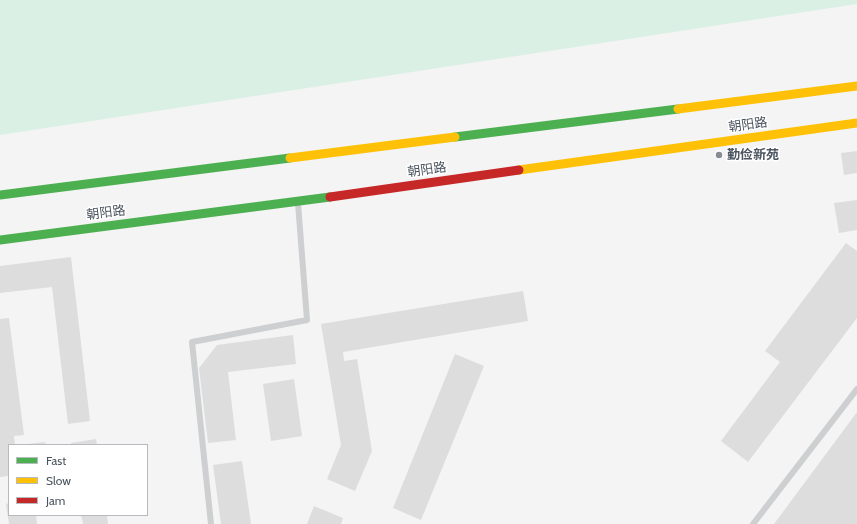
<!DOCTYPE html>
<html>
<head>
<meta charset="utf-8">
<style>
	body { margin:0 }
	#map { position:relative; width:857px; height:524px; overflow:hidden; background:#f4f4f4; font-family:Cabin,sans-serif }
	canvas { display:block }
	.legend { position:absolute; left:8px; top:444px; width:140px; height:72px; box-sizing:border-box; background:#fff; border:1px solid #b7bbbf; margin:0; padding:5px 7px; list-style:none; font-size:12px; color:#4c555f }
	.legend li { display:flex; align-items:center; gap:8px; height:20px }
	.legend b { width:20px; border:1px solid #b7bbbf }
</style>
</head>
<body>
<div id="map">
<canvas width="857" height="524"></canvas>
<ul class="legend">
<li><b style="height:5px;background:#4caf50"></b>Fast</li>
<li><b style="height:5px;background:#ffc107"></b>Slow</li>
<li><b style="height:5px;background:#c62828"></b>Jam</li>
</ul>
</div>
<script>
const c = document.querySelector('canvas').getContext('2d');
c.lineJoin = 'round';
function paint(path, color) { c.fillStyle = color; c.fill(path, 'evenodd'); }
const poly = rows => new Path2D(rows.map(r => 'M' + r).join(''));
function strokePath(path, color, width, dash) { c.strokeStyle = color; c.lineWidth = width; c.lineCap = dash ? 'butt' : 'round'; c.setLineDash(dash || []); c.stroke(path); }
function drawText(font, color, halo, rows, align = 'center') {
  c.font = font + ' Cabin,"Noto Sans SC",sans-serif'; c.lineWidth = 3; c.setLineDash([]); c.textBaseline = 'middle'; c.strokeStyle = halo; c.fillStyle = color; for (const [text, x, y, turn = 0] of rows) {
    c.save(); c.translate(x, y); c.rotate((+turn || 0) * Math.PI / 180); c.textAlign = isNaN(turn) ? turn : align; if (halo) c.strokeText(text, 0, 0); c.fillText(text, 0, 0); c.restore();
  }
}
const green = poly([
	[0,0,857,0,857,4,0,135]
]);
const building = poly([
	[857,151,857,173,844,175,841,153],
	[857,200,857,230,839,233,834,203],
	[846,243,857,251,857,318,748,462,721,441,780,362,765,351],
	[71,257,90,421,68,424,52,287,0,293,0,266],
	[523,291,528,321,343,352,344,361,357,359,372,451,355,491,327,479,341,445,321,324],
	[9,318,24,435,14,436,15,445,9,445,9,476,0,477,0,319],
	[293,335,296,364,228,372,236,440,208,443,199,368,217,345],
	[455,354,484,366,421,520,393,508],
	[294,379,302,436,271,441,263,384],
	[857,412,857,524,774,524],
	[96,439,97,445,71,445,71,443],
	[45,442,46,445,28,445,28,444],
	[242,461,251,524,221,524,213,465],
	[9,503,9,515,36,515,37,524,9,524,6,504],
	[314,506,343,518,341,524,307,524],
	[81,515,107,515,108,524,83,524]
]);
const lane = poly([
	[211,524,192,342,307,320,298,203],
	[753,524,857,389]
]);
const fast = poly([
	[455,137,678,109],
	[0,195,290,158],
	[0,240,330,197]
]);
const slow = poly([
	[678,109,857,86],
	[290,158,455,137],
	[519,170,857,123]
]);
const jam = poly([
	[330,197,519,170]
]);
const markers = [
	[719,155,4,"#878d93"]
];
const streetNames = [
	["朝阳路",748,125,-8],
	["朝阳路",427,170,-8],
	["朝阳路",106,213,-7]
];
const poiNames = [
	["勤俭新苑",727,155]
];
paint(green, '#dbf0e5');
paint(building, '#ddddde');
strokePath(lane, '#cecfd1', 6);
strokePath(fast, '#4caf50', 9);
strokePath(slow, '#ffc107', 9);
strokePath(jam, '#c62828', 9);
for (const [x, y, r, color] of markers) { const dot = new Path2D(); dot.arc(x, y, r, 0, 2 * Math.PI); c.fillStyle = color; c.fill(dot); strokePath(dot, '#fff', 1.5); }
drawText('13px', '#4c555f', '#fff', streetNames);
drawText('bold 13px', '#4c555f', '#fff', poiNames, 'left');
</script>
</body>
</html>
